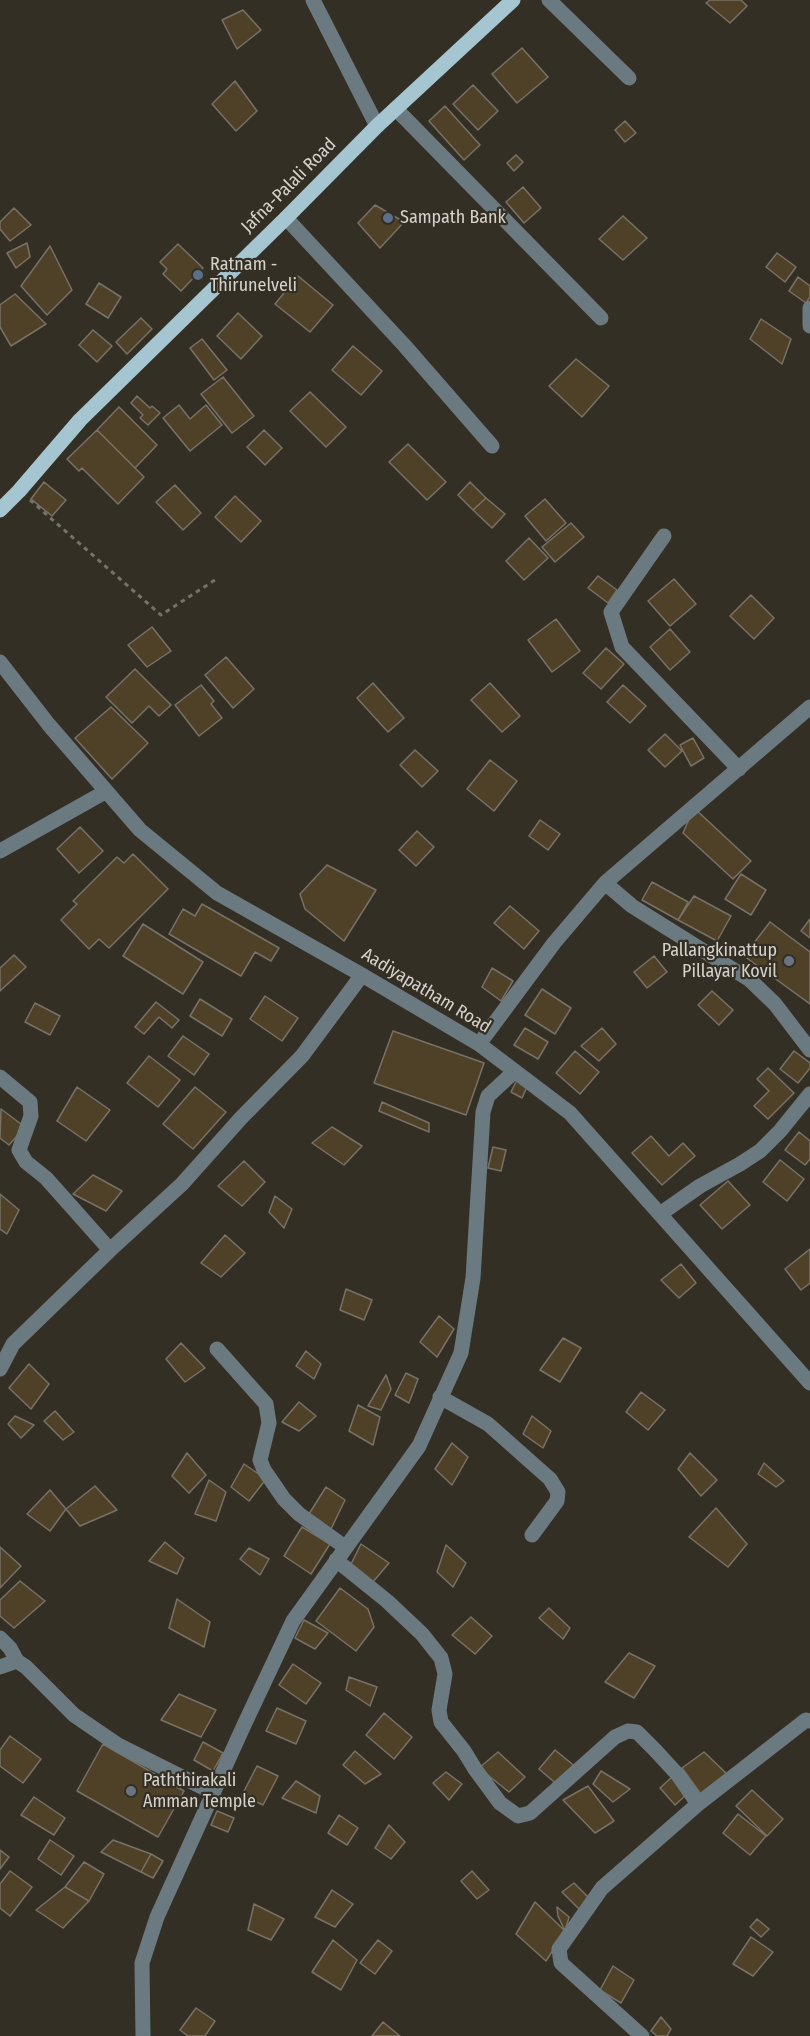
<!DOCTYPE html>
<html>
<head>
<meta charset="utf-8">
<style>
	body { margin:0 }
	canvas { display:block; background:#342f25 }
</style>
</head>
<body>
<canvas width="810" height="2036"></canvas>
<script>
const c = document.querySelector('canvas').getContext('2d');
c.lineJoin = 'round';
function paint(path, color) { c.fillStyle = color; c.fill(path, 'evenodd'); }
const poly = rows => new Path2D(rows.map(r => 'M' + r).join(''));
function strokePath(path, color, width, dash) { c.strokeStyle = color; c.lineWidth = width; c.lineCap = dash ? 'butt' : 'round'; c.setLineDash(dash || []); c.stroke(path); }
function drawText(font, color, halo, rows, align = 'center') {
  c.font = font + ' "Fira Sans Condensed",sans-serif'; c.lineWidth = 4.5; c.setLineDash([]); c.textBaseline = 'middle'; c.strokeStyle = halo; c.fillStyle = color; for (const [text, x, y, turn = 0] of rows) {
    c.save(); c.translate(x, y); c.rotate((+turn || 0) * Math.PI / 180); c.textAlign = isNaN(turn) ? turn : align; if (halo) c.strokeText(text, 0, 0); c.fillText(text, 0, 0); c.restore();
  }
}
const building = poly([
	[710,0,741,0,747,6,730,23,706,3,710,0],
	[243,10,261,30,237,49,222,20,243,10],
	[522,48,548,77,517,103,492,74,522,48],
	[235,81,257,111,236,131,212,104,235,81],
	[473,85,498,111,478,130,453,104,473,85],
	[445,106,480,145,464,160,429,121,445,106],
	[625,121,636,133,625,142,615,130,625,121],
	[516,155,523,162,514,171,507,163,516,155],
	[523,187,541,208,524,223,506,202,523,187],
	[375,205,404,222,380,248,358,223,375,205],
	[14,208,31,225,10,241,0,229,0,222,14,208],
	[623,216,647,238,623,260,599,239,623,216],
	[27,243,30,257,16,268,7,253,27,243],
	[178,244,203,268,181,291,163,274,167,269,160,262,178,244],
	[50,246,72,290,47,315,21,286,50,246],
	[777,253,796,267,785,282,766,267,777,253],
	[298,276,333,305,310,332,275,304,298,276],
	[798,277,810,286,810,297,806,303,789,291,798,277],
	[99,283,121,297,108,318,86,304,99,283],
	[15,294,46,324,11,346,0,327,0,305,15,294],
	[238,313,262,336,241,359,217,336,238,313],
	[141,318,152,329,127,354,116,342,141,318],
	[761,319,791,339,782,364,750,339,761,319],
	[93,330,112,346,97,362,79,345,93,330],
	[202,339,227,370,214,380,190,348,202,339],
	[353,346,382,371,361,395,332,370,353,346],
	[576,359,609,386,582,417,549,386,576,359],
	[223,377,254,416,232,433,201,394,223,377],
	[310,392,346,427,326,447,290,411,310,392],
	[137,396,150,408,152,406,160,413,148,425,140,418,143,415,131,403,137,396],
	[179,405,190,419,206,405,222,425,190,451,163,418,179,405],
	[119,407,157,445,135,468,97,430,119,407],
	[97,430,144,477,118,504,82,468,79,471,67,459,97,430],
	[264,430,282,448,265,465,247,447,264,430],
	[408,444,446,482,427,500,389,462,408,444],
	[44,482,66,500,52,516,31,499,44,482],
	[470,482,486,498,473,510,458,495,470,482],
	[175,485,201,513,183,530,156,502,175,485],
	[235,496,261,521,241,542,215,517,235,496],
	[486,498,505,514,492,528,473,510,486,498],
	[545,499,566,523,546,541,525,516,545,499],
	[571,523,584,537,555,562,542,547,571,523],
	[529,538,548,558,524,580,506,561,529,538],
	[598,576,617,590,608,603,588,588,598,576],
	[674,579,696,604,670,626,648,601,674,579],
	[751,595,774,618,754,639,730,616,751,595],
	[556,619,580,651,552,672,528,640,556,619],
	[152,627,171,651,147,667,128,645,152,627],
	[670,629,690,652,670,670,650,647,670,629],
	[606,648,624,664,601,689,583,673,606,648],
	[226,657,254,689,233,708,205,675,226,657],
	[135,669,171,705,159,716,149,706,132,723,106,697,135,669],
	[373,683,404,718,388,732,357,698,373,683],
	[490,683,520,716,502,732,471,700,490,683],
	[201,685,214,701,211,704,222,718,199,736,175,705,201,685],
	[623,685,646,706,630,723,607,702,623,685],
	[111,707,148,743,112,779,75,738,111,707],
	[665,734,682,751,665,767,648,750,665,734],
	[693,738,704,758,691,766,680,745,693,738],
	[415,750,438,771,422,787,400,765,415,750],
	[490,760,517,781,494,811,467,789,490,760],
	[694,808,751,861,733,879,683,833,694,808],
	[540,820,560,834,548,850,529,836,540,820],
	[80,827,103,851,79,873,57,849,80,827],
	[417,831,434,847,416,866,399,850,417,831],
	[133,854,168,889,109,948,99,939,89,949,61,920,77,904,73,901,117,857,124,863,133,854],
	[327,865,376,890,344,941,305,909,300,894,327,865],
	[741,874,766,890,751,915,725,899,741,874],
	[652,882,688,902,678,920,642,900,652,882],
	[694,896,731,916,717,941,678,920,694,896],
	[202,904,279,948,271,961,255,952,241,976,169,934,183,909,195,916,202,904],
	[510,906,539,931,524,949,494,923,510,906],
	[810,919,810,938,801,931,810,919],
	[770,922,810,952,810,1004,744,956,770,922],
	[143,924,203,962,183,994,123,956,143,924],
	[14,955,26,967,0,991,0,968,14,955],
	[654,956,667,972,647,988,634,972,654,956],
	[492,968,513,981,501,1001,482,987,492,968],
	[542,989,571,1008,555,1034,525,1015,542,989],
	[712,991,733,1010,719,1025,698,1005,712,991],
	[265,996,298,1018,282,1041,250,1019,265,996],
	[200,999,232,1019,222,1036,190,1016,200,999],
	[156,1002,179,1020,172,1028,159,1017,144,1034,135,1027,156,1002],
	[35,1003,60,1016,50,1035,25,1022,35,1003],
	[525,1028,548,1042,538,1059,514,1045,525,1028],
	[602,1028,616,1044,599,1061,581,1046,602,1028],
	[393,1031,484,1063,466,1115,374,1083,393,1031],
	[183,1036,209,1054,194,1075,168,1056,183,1036],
	[575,1051,599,1072,580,1094,556,1073,575,1051],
	[794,1051,810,1063,810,1068,798,1083,780,1069,794,1051],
	[149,1056,180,1080,158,1107,127,1083,149,1056],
	[768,1068,794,1093,768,1119,754,1106,769,1091,757,1079,768,1068],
	[517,1080,527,1087,522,1098,511,1092,517,1080],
	[77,1087,110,1110,86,1141,57,1121,77,1087],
	[195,1087,226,1112,193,1149,163,1124,195,1087],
	[382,1102,429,1123,429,1132,379,1111,382,1102],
	[1,1109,25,1127,9,1145,0,1138,1,1109],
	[332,1127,362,1146,344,1165,312,1143,332,1127],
	[799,1132,810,1141,810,1159,805,1165,785,1150,799,1132],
	[651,1136,669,1156,683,1143,695,1156,662,1185,632,1153,651,1136],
	[493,1147,506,1150,501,1171,488,1168,493,1147],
	[780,1160,804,1179,787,1201,763,1182,780,1160],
	[244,1161,265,1182,242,1206,218,1186,244,1161],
	[93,1175,122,1191,106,1211,73,1194,93,1175],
	[728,1181,750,1205,722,1229,700,1205,728,1181],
	[0,1194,19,1210,7,1234,0,1229,0,1194],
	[275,1196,292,1209,284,1228,269,1212,275,1196],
	[225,1235,245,1253,221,1277,201,1263,225,1235],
	[810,1249,810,1283,801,1290,785,1269,810,1249],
	[681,1264,696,1283,679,1298,661,1280,681,1264],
	[346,1289,372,1300,364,1320,340,1310,346,1289],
	[439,1316,454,1329,437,1357,420,1342,439,1316],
	[563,1338,581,1348,560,1382,540,1370,563,1338],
	[181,1343,205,1368,185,1382,166,1359,181,1343],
	[306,1351,321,1364,314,1379,296,1366,306,1351],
	[29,1364,49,1384,31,1409,9,1388,29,1364],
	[406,1373,418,1379,409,1403,395,1395,406,1373],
	[386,1375,391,1389,381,1410,368,1406,386,1375],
	[641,1392,665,1410,648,1430,626,1412,641,1392],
	[299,1402,316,1416,299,1431,282,1422,299,1402],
	[358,1405,380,1417,373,1445,349,1431,358,1405],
	[55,1411,74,1432,63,1440,44,1421,55,1411],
	[15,1416,34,1425,21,1438,8,1424,15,1416],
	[532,1416,551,1431,543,1448,523,1434,532,1416],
	[452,1443,468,1457,452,1485,435,1469,452,1443],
	[187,1453,206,1475,189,1493,172,1476,187,1453],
	[690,1453,717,1480,701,1496,678,1469,690,1453],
	[764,1463,784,1481,776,1487,758,1474,764,1463],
	[244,1464,266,1479,249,1501,231,1487,244,1464],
	[209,1480,226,1492,216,1521,195,1514,209,1480],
	[95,1486,117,1510,80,1526,66,1509,95,1486],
	[326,1487,345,1500,331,1529,309,1514,326,1487],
	[50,1490,66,1509,50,1531,27,1514,50,1490],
	[716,1508,747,1544,728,1567,689,1537,716,1508],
	[302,1527,330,1544,311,1574,284,1556,302,1527],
	[165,1542,184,1558,177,1574,149,1561,165,1542],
	[361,1544,389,1563,372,1583,350,1566,361,1544],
	[446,1545,466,1563,453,1587,437,1572,446,1545],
	[0,1547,21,1566,0,1588,0,1547],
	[249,1548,269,1559,260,1575,240,1559,249,1548],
	[20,1581,45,1601,14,1628,0,1616,0,1600,20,1581],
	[340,1588,368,1609,374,1627,356,1651,316,1621,340,1588],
	[177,1599,210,1622,204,1647,169,1628,177,1599],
	[549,1608,570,1628,563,1639,539,1618,549,1608],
	[471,1617,492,1636,475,1654,452,1635,471,1617],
	[304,1620,328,1633,315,1649,295,1638,304,1620],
	[629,1653,655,1666,634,1698,605,1682,629,1653],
	[293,1664,321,1683,306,1704,279,1685,293,1664],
	[349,1677,377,1687,370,1706,346,1690,349,1677],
	[179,1694,216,1710,201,1737,161,1720,179,1694],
	[277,1708,306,1721,296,1744,266,1731,277,1708],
	[384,1713,412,1737,394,1759,366,1735,384,1713],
	[10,1736,41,1759,23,1783,0,1766,0,1750,10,1736],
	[203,1742,223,1753,213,1771,194,1760,203,1742],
	[103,1744,184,1791,158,1837,77,1791,103,1744],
	[555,1750,577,1768,560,1787,539,1769,555,1750],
	[355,1751,381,1774,365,1784,343,1765,355,1751],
	[498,1752,525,1777,509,1792,479,1768,498,1752],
	[704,1752,728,1775,703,1797,682,1768,704,1752],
	[257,1766,278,1776,263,1805,242,1795,257,1766],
	[601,1771,630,1789,613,1802,593,1784,601,1771],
	[446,1772,462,1784,449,1800,433,1783,446,1772],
	[672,1777,687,1794,675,1805,660,1788,672,1777],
	[296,1781,320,1796,316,1813,282,1798,296,1781],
	[588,1786,614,1821,595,1833,563,1800,588,1786],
	[752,1790,783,1819,767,1836,736,1806,752,1790],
	[34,1797,65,1818,54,1835,21,1815,34,1797],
	[217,1811,234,1818,228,1832,211,1825,217,1811],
	[738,1814,766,1836,750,1855,723,1833,738,1814],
	[339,1815,358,1828,347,1845,328,1833,339,1815],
	[389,1825,405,1842,391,1859,375,1848,389,1825],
	[50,1840,74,1856,61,1875,38,1859,50,1840],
	[113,1840,151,1854,141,1872,101,1852,113,1840],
	[0,1850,9,1857,0,1869,0,1850],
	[151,1854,163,1861,153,1878,141,1872,151,1854],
	[84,1862,104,1874,89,1901,65,1887,84,1862],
	[10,1871,32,1887,10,1916,0,1908,0,1884,10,1871],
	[472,1871,489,1890,477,1899,461,1881,472,1871],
	[574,1883,591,1900,579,1909,562,1892,574,1883],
	[65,1887,89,1901,63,1928,36,1910,65,1887],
	[332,1890,353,1904,335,1927,315,1917,332,1890],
	[535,1902,565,1931,546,1961,516,1934,535,1902],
	[254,1904,284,1919,271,1940,248,1930,254,1904],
	[557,1907,569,1917,565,1931,558,1916,557,1907],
	[757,1919,769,1929,761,1937,750,1927,757,1919],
	[751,1937,773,1952,753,1976,733,1964,751,1937],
	[333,1940,357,1960,341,1990,312,1972,333,1940],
	[378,1940,392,1951,375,1974,360,1963,378,1940],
	[613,1966,634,1980,621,2003,600,1990,613,1966],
	[196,2008,215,2021,205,2036,188,2036,180,2030,196,2008],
	[661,2017,671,2029,667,2036,657,2036,651,2031,661,2017],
	[383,2022,400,2036,372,2036,383,2022]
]);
const path = poly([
	[30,500,161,615,218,578]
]);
const minor = poly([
	[313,0,377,126],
	[549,0,629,78],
	[396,109,601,318],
	[286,218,404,345,492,446],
	[810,308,810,326],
	[664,536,611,612,622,647,739,769],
	[0,662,49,725,140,830,217,893,362,975,479,1044,570,1113,810,1383],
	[0,851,105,792],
	[605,883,632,906,750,980,775,1004,810,1050],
	[479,1044,554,943,605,883,810,707],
	[0,1077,30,1102,31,1116,19,1150,26,1162,46,1178,110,1250],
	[660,1214,700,1186,740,1164,760,1151,780,1131,810,1094],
	[217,1349,266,1404,269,1423,260,1460,264,1470,284,1499,299,1514,345,1547],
	[0,1369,13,1344,110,1250,182,1184,241,1118,302,1056,362,975],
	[440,1397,488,1424,550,1479,558,1492,557,1501,532,1535],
	[336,1560,387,1601,422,1634,441,1658,445,1674,439,1710,441,1722,464,1751,475,1769,500,1803,518,1816,530,1813,615,1737,628,1731,637,1732,655,1750,678,1775,698,1804],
	[0,1638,10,1648,17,1661],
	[0,1667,17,1661,26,1667,74,1715,118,1745,214,1793],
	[143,2036,142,1963,157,1917,244,1725,293,1621,419,1446,461,1353,473,1278,483,1112,488,1096,515,1071],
	[642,2036,561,1963,559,1949,602,1888,698,1804,806,1720,810,1721]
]);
const major = poly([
	[0,510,19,491,80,420,286,218,377,126,513,0]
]);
const markers = [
	[388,218,6,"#5c6f8a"],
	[198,275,6,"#5c6f8a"],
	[789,961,6,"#6b7280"],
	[131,1791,6,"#6b7280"]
];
const streetNames = [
	["Jafna-Palali Road",289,186,-45],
	["Aadiyapatham Road",426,991,31]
];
const poiNames = [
	["Sampath Bank",400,218],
	["Ratnam -",210,265],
	["Thirunelveli",210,286],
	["Pallangkinattup",777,951,"right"],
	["Pillayar Kovil",777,972,"right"],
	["Paththirakali",143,1781],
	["Amman Temple",143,1802]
];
paint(building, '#4f4127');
strokePath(building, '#787166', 1.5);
strokePath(path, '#767269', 3, [4.5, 4.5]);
strokePath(minor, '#6b7a80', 15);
strokePath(major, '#a5c5d1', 15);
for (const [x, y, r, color] of markers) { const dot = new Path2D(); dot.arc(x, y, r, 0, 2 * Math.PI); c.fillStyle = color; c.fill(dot); strokePath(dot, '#342f25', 2); }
drawText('18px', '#d5d2cb', '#342f25', streetNames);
drawText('18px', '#d5d2cb', '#342f25', poiNames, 'left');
</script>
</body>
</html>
